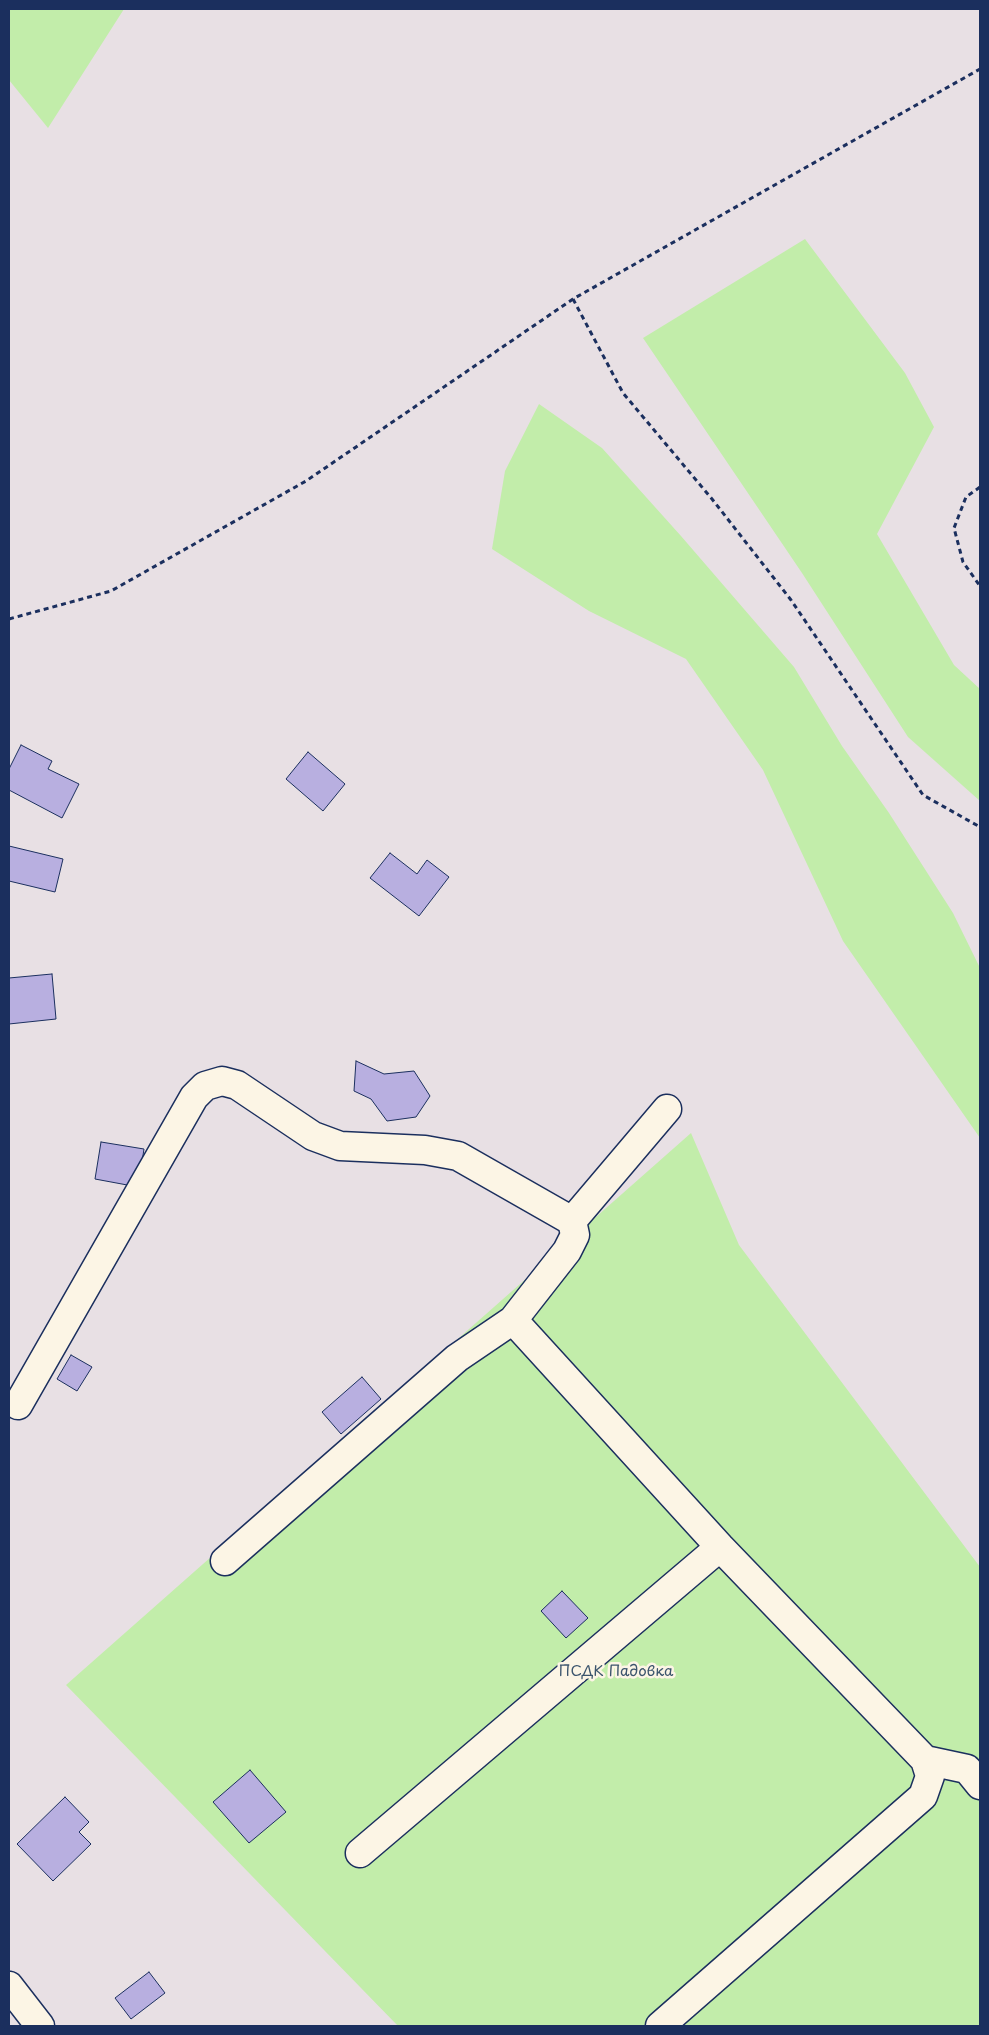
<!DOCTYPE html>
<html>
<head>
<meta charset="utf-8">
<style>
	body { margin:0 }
	#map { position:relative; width:989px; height:2035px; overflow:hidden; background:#e8e0e4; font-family:"Playpen Sans",sans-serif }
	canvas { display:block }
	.frame { position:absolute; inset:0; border:10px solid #1b2f5e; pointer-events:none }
</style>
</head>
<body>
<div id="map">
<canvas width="989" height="2035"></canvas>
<div class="frame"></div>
</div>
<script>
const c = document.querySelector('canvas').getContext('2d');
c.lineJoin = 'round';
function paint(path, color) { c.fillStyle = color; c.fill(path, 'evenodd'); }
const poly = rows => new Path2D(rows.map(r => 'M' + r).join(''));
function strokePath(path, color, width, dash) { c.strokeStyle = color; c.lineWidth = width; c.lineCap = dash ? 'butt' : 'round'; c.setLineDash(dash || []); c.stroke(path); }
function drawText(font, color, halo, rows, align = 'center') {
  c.font = font + ' "Playpen Sans",sans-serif'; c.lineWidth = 5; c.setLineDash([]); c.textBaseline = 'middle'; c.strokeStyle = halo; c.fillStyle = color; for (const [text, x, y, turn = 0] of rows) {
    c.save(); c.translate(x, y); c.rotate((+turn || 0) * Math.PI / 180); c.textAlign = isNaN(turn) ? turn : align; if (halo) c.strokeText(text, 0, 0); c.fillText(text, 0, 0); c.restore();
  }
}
const green = poly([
	[9,9,124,9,48,128,9,80],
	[805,239,905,373,934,427,877,534,954,665,980,689,980,801,908,737,802,573,643,338],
	[539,404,602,448,681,536,794,667,842,746,889,813,953,913,980,968,980,1138,843,941,763,770,686,659,589,611,492,549,505,471],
	[691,1133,739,1245,980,1567,980,2026,398,2026,66,1685]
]);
const building = poly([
	[21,745,52,761,48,769,79,784,62,818,9,790,9,769,21,745],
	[308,752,345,784,323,811,286,779,308,752],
	[9,846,63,859,55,892,9,881,9,846],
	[390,853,417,874,427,860,449,877,419,916,370,878,390,853],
	[52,974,56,1019,9,1024,9,978,52,974],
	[356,1061,384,1074,414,1071,430,1096,416,1117,387,1121,371,1099,354,1091,356,1061],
	[101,1142,144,1149,138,1187,95,1179,101,1142],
	[71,1355,92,1367,77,1391,57,1379,71,1355],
	[362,1377,381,1399,341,1434,322,1412,362,1377],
	[562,1591,588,1618,566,1638,541,1611,562,1591],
	[250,1770,286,1812,249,1843,213,1802,250,1770],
	[65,1797,89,1822,79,1832,91,1844,53,1881,17,1844,65,1797],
	[149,1972,165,1993,131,2019,115,1998,149,1972]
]);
const path = poly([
	[573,299,623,393,712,499,791,600,923,795,980,827],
	[980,487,966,497,954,528,963,562,980,586],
	[9,619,111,591,306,481,573,299,980,69]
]);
const minor = poly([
	[572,1221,667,1109],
	[18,1405,194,1097,205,1086,222,1081,237,1085,313,1136,340,1146,425,1150,458,1156,572,1221,575,1235,567,1251,513,1320],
	[225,1561,457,1358,513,1320,720,1547,925,1760,930,1776,923,1796,660,2026],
	[925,1760,967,1769,980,1785],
	[360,1853,720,1547],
	[9,1986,40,2026]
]);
const parkNames = [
	["ПСДК Падовка",616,1672]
];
paint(green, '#c2edaa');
paint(building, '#b8afe0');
strokePath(building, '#1b2f5e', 1);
strokePath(minor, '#1b2f5e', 31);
strokePath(path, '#1b2f5e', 3, [5, 4]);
strokePath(minor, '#fcf5e5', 28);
drawText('15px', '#3c556d', '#fcf5e5', parkNames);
</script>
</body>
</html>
